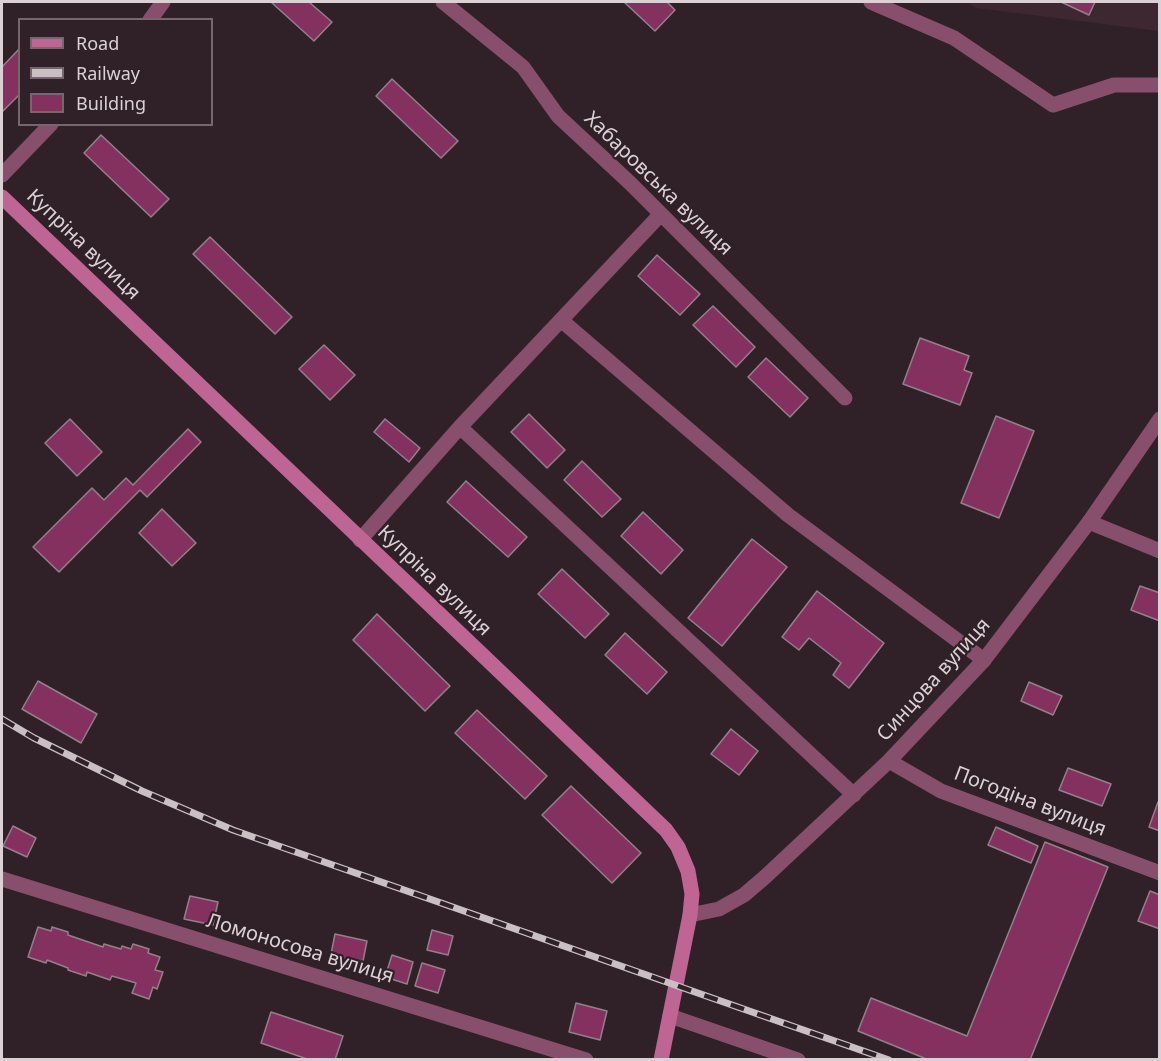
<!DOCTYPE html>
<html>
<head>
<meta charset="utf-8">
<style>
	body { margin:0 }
	#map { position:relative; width:1161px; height:1061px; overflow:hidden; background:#302128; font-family:"Noto Sans",sans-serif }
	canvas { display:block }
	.frame { position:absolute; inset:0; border:3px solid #dbd1d5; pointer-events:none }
	.legend { position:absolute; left:18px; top:18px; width:195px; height:108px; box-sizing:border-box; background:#302128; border:2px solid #74676d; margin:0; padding:8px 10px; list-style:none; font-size:18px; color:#dbd1d5 }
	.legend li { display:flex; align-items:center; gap:12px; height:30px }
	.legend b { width:30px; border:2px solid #74676d }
</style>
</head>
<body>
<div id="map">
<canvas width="1161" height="1061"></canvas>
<div class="frame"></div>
<ul class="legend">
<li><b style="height:8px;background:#be6594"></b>Road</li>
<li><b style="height:8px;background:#cabfc3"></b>Railway</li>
<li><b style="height:16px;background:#843160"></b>Building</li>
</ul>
</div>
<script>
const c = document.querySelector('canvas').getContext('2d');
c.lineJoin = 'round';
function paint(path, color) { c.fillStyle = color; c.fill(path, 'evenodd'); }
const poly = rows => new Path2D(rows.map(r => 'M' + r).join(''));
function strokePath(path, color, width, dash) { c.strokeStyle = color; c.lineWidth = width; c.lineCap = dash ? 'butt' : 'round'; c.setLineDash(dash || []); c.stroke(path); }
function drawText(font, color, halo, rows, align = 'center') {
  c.font = font + ' "Noto Sans",sans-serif'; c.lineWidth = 4.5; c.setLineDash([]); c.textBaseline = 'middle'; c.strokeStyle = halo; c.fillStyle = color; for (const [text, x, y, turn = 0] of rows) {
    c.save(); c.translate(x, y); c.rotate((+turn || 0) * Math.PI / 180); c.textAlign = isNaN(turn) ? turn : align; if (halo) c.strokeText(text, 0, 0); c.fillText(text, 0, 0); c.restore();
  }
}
const built = poly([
	[966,2,1159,2,1159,31,977,8]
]);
const building = poly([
	[271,2,309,2,332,22,314,41,271,2],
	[624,2,667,2,675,10,655,31,624,2],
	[1061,2,1095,2,1089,15,1061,2],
	[20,48,20,94,2,112,2,67,20,48],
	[392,79,458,141,441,158,376,96,392,79],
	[101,135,169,199,151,217,84,153,101,135],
	[210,237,292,317,275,334,193,254,210,237],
	[657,255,700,294,680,315,638,276,657,255],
	[713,306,755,347,736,367,693,325,713,306],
	[920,338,969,356,964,370,972,373,960,405,903,384,920,338],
	[324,345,355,375,330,400,299,369,324,345],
	[766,358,808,398,790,417,748,377,766,358],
	[529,414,565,450,547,468,511,432,529,414],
	[996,416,1034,431,999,518,961,503,996,416],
	[70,419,102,452,77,476,45,443,70,419],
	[385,419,420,448,409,462,374,432,385,419],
	[188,429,201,442,147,497,140,490,59,572,33,547,92,488,104,500,126,478,133,485,188,429],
	[582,461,621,499,602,517,564,480,582,461],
	[466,481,527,537,508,557,447,502,466,481],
	[162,509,196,543,172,566,139,533,162,509],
	[643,512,683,550,661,574,621,536,643,512],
	[752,539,787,567,722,646,688,618,752,539],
	[562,569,609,614,585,638,538,594,562,569],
	[1140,586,1160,593,1160,621,1131,610,1140,586],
	[817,591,884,643,849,688,833,675,841,663,809,638,799,650,782,637,817,591],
	[377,614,450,686,425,711,353,640,377,614],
	[625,633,667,672,647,694,605,655,625,633],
	[38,681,97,714,81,743,22,709,38,681],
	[1029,682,1062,696,1053,715,1021,701,1029,682],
	[477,710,547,776,525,799,455,733,477,710],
	[731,729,758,751,739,775,711,754,731,729],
	[1068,768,1111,784,1102,806,1059,790,1068,768],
	[571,786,641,853,612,883,542,815,571,786],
	[1158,802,1160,802,1160,831,1149,827,1158,802],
	[13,826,36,838,27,857,3,846,13,826],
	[996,827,1038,846,1031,863,988,845,996,827],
	[1045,842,1108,867,1030,1060,929,1060,858,1031,871,998,967,1036,1045,842],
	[1150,891,1160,895,1160,929,1138,921,1150,891],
	[190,896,218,902,213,925,184,919,190,896],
	[38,927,51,931,52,927,68,932,68,935,103,947,104,944,121,949,122,946,131,949,133,944,149,949,148,953,160,957,155,970,163,972,157,989,153,987,149,999,132,993,136,983,112,976,110,980,87,972,86,976,68,970,68,968,47,960,46,963,28,957,38,927],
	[432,930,453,936,448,955,427,950,432,930],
	[335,934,367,941,362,966,330,959,335,934],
	[392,955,413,962,407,984,385,977,392,955],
	[422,963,445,970,438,993,415,986,422,963],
	[576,1003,607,1011,600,1040,569,1032,576,1003],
	[271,1012,343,1036,335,1060,310,1060,261,1043,271,1012]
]);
const minor = poly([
	[443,2,523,67,558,116,630,183,845,398],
	[871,2,954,38,1053,105,1114,85,1160,85],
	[150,20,163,2],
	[2,175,51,124],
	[561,320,788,515,984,660],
	[460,427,854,795],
	[1089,522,1160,551],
	[360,540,460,427,660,215],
	[2,879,586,1060],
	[670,1016,798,1060]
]);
const tertiary = poly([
	[889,761,941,791,1160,873],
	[690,915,719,909,744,895,765,877,889,761,984,660,1089,522,1160,419]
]);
const secondary = poly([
	[2,197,666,830,678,847,688,871,692,894,690,915,661,1060]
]);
const rail = poly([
	[2,719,34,738,142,791,233,830,889,1060]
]);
const streetNames = [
	["Хабаровська вулиця",658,184,44],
	["Купріна вулиця",83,245,44],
	["Купріна вулиця",434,581,44],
	["Синцова вулиця",934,680,-48],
	["Погодіна вулиця",1030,802,21],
	["Ломоносова вулиця",300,949,17]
];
paint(built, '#3d2832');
paint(building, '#843160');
strokePath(building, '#938089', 1.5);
strokePath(minor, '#874f6c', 15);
strokePath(tertiary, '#874f6c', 15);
strokePath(secondary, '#be6594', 15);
strokePath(rail, '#cabfc3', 7);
strokePath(rail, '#302128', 4.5, [14]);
drawText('20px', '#dbd1d5', '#302128', streetNames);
</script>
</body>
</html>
